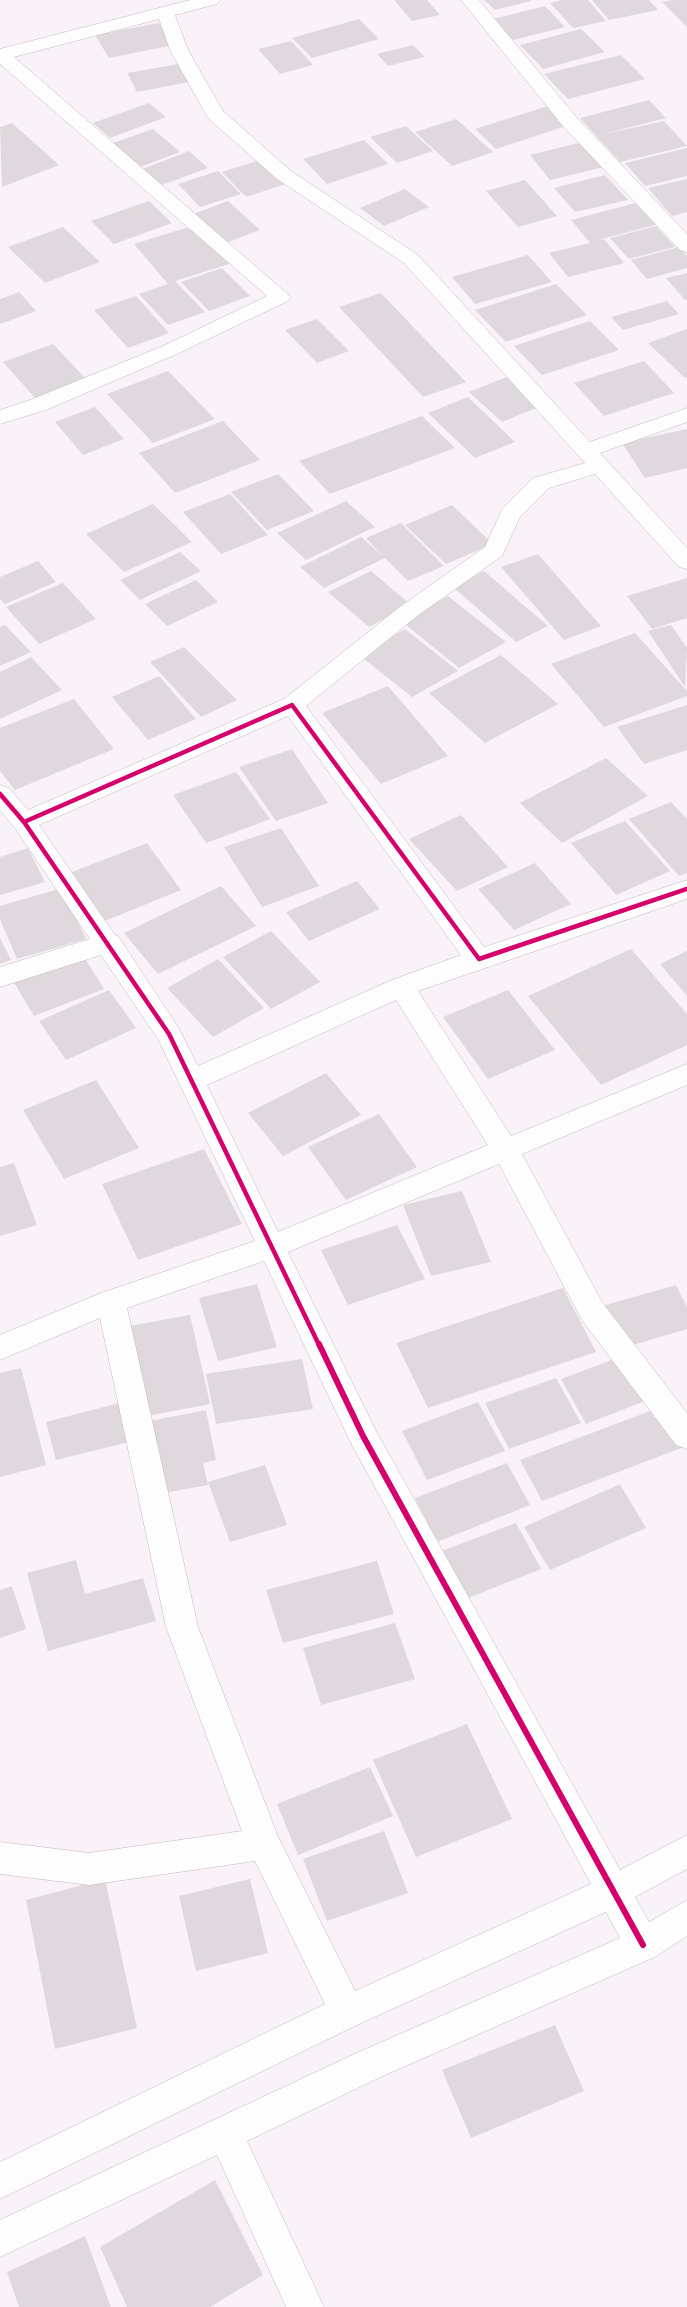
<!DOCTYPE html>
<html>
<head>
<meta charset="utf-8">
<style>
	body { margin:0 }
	canvas { display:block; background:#f9f2f8 }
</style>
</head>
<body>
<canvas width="687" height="2307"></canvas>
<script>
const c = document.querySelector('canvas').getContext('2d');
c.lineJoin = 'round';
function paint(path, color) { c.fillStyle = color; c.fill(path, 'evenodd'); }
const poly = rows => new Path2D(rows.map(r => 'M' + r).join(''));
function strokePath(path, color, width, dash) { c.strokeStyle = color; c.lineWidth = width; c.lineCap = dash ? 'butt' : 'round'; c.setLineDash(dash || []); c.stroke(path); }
const building = poly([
	[394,0,427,0,440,15,412,21],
	[484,0,531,0,531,1,495,10],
	[562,0,588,0,606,21,573,28,550,3],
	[592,0,649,0,658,10,609,20],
	[672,0,687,0,687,27,662,2],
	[545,6,565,27,513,40,493,19],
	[359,19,379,39,312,58,292,38],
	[159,23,174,45,109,58,95,35],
	[581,29,605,52,543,69,520,45],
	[291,41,313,65,280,74,258,49],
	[413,45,425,57,388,66,377,54],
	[621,55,645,79,568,99,544,74],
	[184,63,194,81,137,92,127,73],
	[649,100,666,118,600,135,664,121,687,146,620,162,580,118],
	[149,103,166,117,110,138,93,123],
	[548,106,569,125,496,149,475,129],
	[456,119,493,152,452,166,415,132],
	[12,123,59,165,2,187,0,127],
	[406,126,433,151,397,163,370,137],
	[153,129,180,152,140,167,113,143],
	[364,140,388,164,327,184,303,159],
	[586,141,608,166,550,180,530,155],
	[687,148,687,176,645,186,625,163],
	[189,151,208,168,159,186,140,170],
	[260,160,285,184,246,197,222,172],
	[218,171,241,194,200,207,178,184],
	[605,175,628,200,575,212,554,188],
	[687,179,687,212,672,216,648,188],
	[525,180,557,216,518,227,486,191],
	[405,189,429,207,384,226,360,208],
	[149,201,172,223,114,244,91,221],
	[228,201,260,230,223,244,191,215],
	[639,202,659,224,598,240,604,239,624,263,568,277,549,253,590,243,571,220],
	[195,225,229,264,175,281,205,312,168,325,139,294,168,284,134,244],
	[656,226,675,247,629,259,610,238],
	[63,227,100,262,45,283,8,247],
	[679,247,687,256,687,268,647,279,631,260],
	[528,255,552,282,475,304,452,277],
	[222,268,250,296,209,311,181,282],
	[687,273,687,300,685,300,666,278],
	[556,284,587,315,506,342,475,310],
	[19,292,36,311,0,324,0,299],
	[381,293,466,382,423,397,339,307],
	[136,296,169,333,128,348,94,310],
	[667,301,679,314,623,330,611,317],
	[317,319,349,351,317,363,285,330],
	[590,321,619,350,542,375,514,346],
	[687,329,687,377,685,378,648,343],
	[53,344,86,379,35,398,3,362],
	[644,361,674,393,604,416,574,383],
	[168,371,215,419,153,443,107,394],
	[509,376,543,405,502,422,469,392],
	[468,397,515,442,475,458,428,413],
	[95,407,124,439,83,455,55,422],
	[422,416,455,448,330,494,299,461],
	[223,421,260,460,175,493,139,453],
	[687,429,687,468,645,478,622,443],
	[278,474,314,511,267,530,231,492],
	[230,494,268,535,221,554,183,512],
	[346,501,375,527,306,560,277,533],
	[153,504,192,542,124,572,86,534],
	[452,505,493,544,446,564,405,525],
	[401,523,444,566,408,581,385,558,324,588,300,567,361,537,384,557,366,538],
	[180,552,201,571,140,600,120,580],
	[538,554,601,626,564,640,501,567],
	[38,561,56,582,5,604,0,599,0,577],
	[371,571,411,605,369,627,328,592],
	[484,571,548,626,516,642,453,587],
	[687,578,687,618,652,629,627,596],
	[196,580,218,602,167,626,145,604],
	[63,583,96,619,39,644,6,607],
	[448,596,506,642,459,668,401,621],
	[5,625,31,652,0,666,0,627],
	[671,625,687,648,685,687,648,631],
	[405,629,458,671,412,697,359,655],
	[635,633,687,691,687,696,604,727,551,664],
	[184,647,237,700,201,717,150,662],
	[501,655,558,704,485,743,429,693],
	[31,657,62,690,0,719,0,672],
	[159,676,196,719,148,740,112,697],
	[388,686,448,756,381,784,322,713],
	[74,699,114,749,15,790,0,771,0,728],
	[687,705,687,750,644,764,617,727],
	[292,749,328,803,276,821,239,767],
	[606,758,648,796,562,843,520,803],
	[236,772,270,819,206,843,173,795],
	[671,802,687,819,687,873,679,876,629,819],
	[461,815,508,867,457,891,409,839],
	[625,821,670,871,616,895,571,843],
	[281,828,319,886,262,907,224,847],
	[147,843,181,890,100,923,67,874],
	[28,848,45,882,0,895,0,857],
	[535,863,571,904,514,930,478,889],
	[357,881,380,909,309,941,286,912],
	[221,886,256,926,158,974,124,933],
	[62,888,86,939,17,959,0,919,0,906],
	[271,931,320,982,271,1009,223,957],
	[0,938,11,960,0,964],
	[631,949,687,1014,687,1045,601,1085,528,996],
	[687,951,687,996,660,964],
	[83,955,104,989,34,1016,13,981],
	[218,959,264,1008,213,1037,167,988],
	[109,990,136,1028,66,1060,39,1021],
	[508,990,555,1050,488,1079,443,1017],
	[326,1073,361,1115,283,1156,248,1113],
	[96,1080,139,1148,64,1179,23,1110],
	[379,1114,417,1167,346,1200,308,1147],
	[204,1149,242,1224,138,1260,102,1184],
	[14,1163,37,1225,0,1236,0,1167],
	[462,1191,491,1262,431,1276,403,1205],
	[397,1225,425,1279,348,1305,321,1250],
	[257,1284,277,1347,218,1361,199,1298],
	[676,1285,687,1307,687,1329,623,1348,602,1306],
	[563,1288,596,1352,428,1408,396,1343],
	[190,1315,210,1404,142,1417,124,1327],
	[625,1355,650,1399,586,1424,561,1379],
	[302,1359,313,1409,216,1424,206,1374],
	[21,1368,46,1465,0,1477,0,1373],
	[556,1378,581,1423,509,1449,485,1403],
	[123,1402,133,1441,56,1460,46,1422],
	[478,1402,505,1451,427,1480,402,1431],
	[661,1407,684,1447,542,1501,520,1460],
	[206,1410,216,1460,203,1463,208,1485,159,1494,145,1422],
	[507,1463,530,1505,437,1542,415,1498],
	[265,1465,287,1525,230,1542,208,1482],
	[620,1484,646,1528,550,1570,524,1527],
	[516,1523,541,1569,463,1600,439,1552],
	[76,1560,85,1594,143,1578,156,1621,48,1651,27,1573],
	[377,1561,394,1614,283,1643,266,1590],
	[12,1586,26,1629,0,1638,0,1590],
	[395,1623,415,1679,321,1705,303,1648],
	[467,1724,512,1819,416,1857,373,1760],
	[370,1767,393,1816,298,1855,277,1804],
	[384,1831,408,1893,327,1921,303,1859],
	[105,1879,137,2028,55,2049,26,1900],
	[250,1879,268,1953,196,1971,179,1896],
	[555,2025,584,2091,471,2138,442,2070],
	[215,2180,263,2275,210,2307,127,2307,100,2247],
	[85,2236,111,2307,19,2307,7,2272]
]);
const minor = poly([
	[190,0,220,0,217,4,175,15,188,50,223,111,291,171,418,255,590,442,687,408,687,422,600,453,687,548,687,569,679,567,595,474,549,488,520,517,502,556,417,616,306,706,484,947,687,880,687,899,418,991,511,1136,687,1064,687,1085,522,1154,602,1302,687,1413,687,1449,676,1445,582,1320,499,1164,288,1252,374,1427,620,1870,687,1835,687,1869,635,1897,649,1922,687,1900,687,1936,655,1957,385,2075,247,2141,324,2307,286,2307,217,2155,0,2257,0,2220,361,2051,620,1938,606,1912,359,2024,0,2199,0,2162,325,2004,255,1861,89,1885,0,1874,0,1842,89,1853,242,1831,166,1627,100,1318,0,1360,0,1335,101,1293,255,1241,158,1039,101,955,0,987,0,967,90,939,15,828,0,810,0,785,9,788,28,810,284,699,401,606,485,547,502,509,533,478,585,463,404,263,277,179,208,118,170,50,159,19,14,57,291,297,288,301,177,354,46,410,0,424,0,410,30,400,163,346,267,296,0,64,0,49,190,0],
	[288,716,461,955,392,980,198,1066,178,1027,118,936,115,935,39,825,288,716],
	[396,1000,488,1145,278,1232,207,1085,396,1000],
	[264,1261,352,1445,591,1884,355,1991,278,1837,198,1627,127,1308,264,1261],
	[461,0,479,0,577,118,687,234,687,252,680,250,563,126,461,0]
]);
const cyclewayFar1 = poly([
	[0,794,24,822,169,1034,319,1345],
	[24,822,292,705,479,959,687,889]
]);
const cycleway = poly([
	[319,1344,363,1436,643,1945]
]);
paint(building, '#dfd9dd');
strokePath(minor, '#bfbabe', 1);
paint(minor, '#fefdfe');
strokePath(cyclewayFar1, '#d6006c', 4.5);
strokePath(cycleway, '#d6006c', 6);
</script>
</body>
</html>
